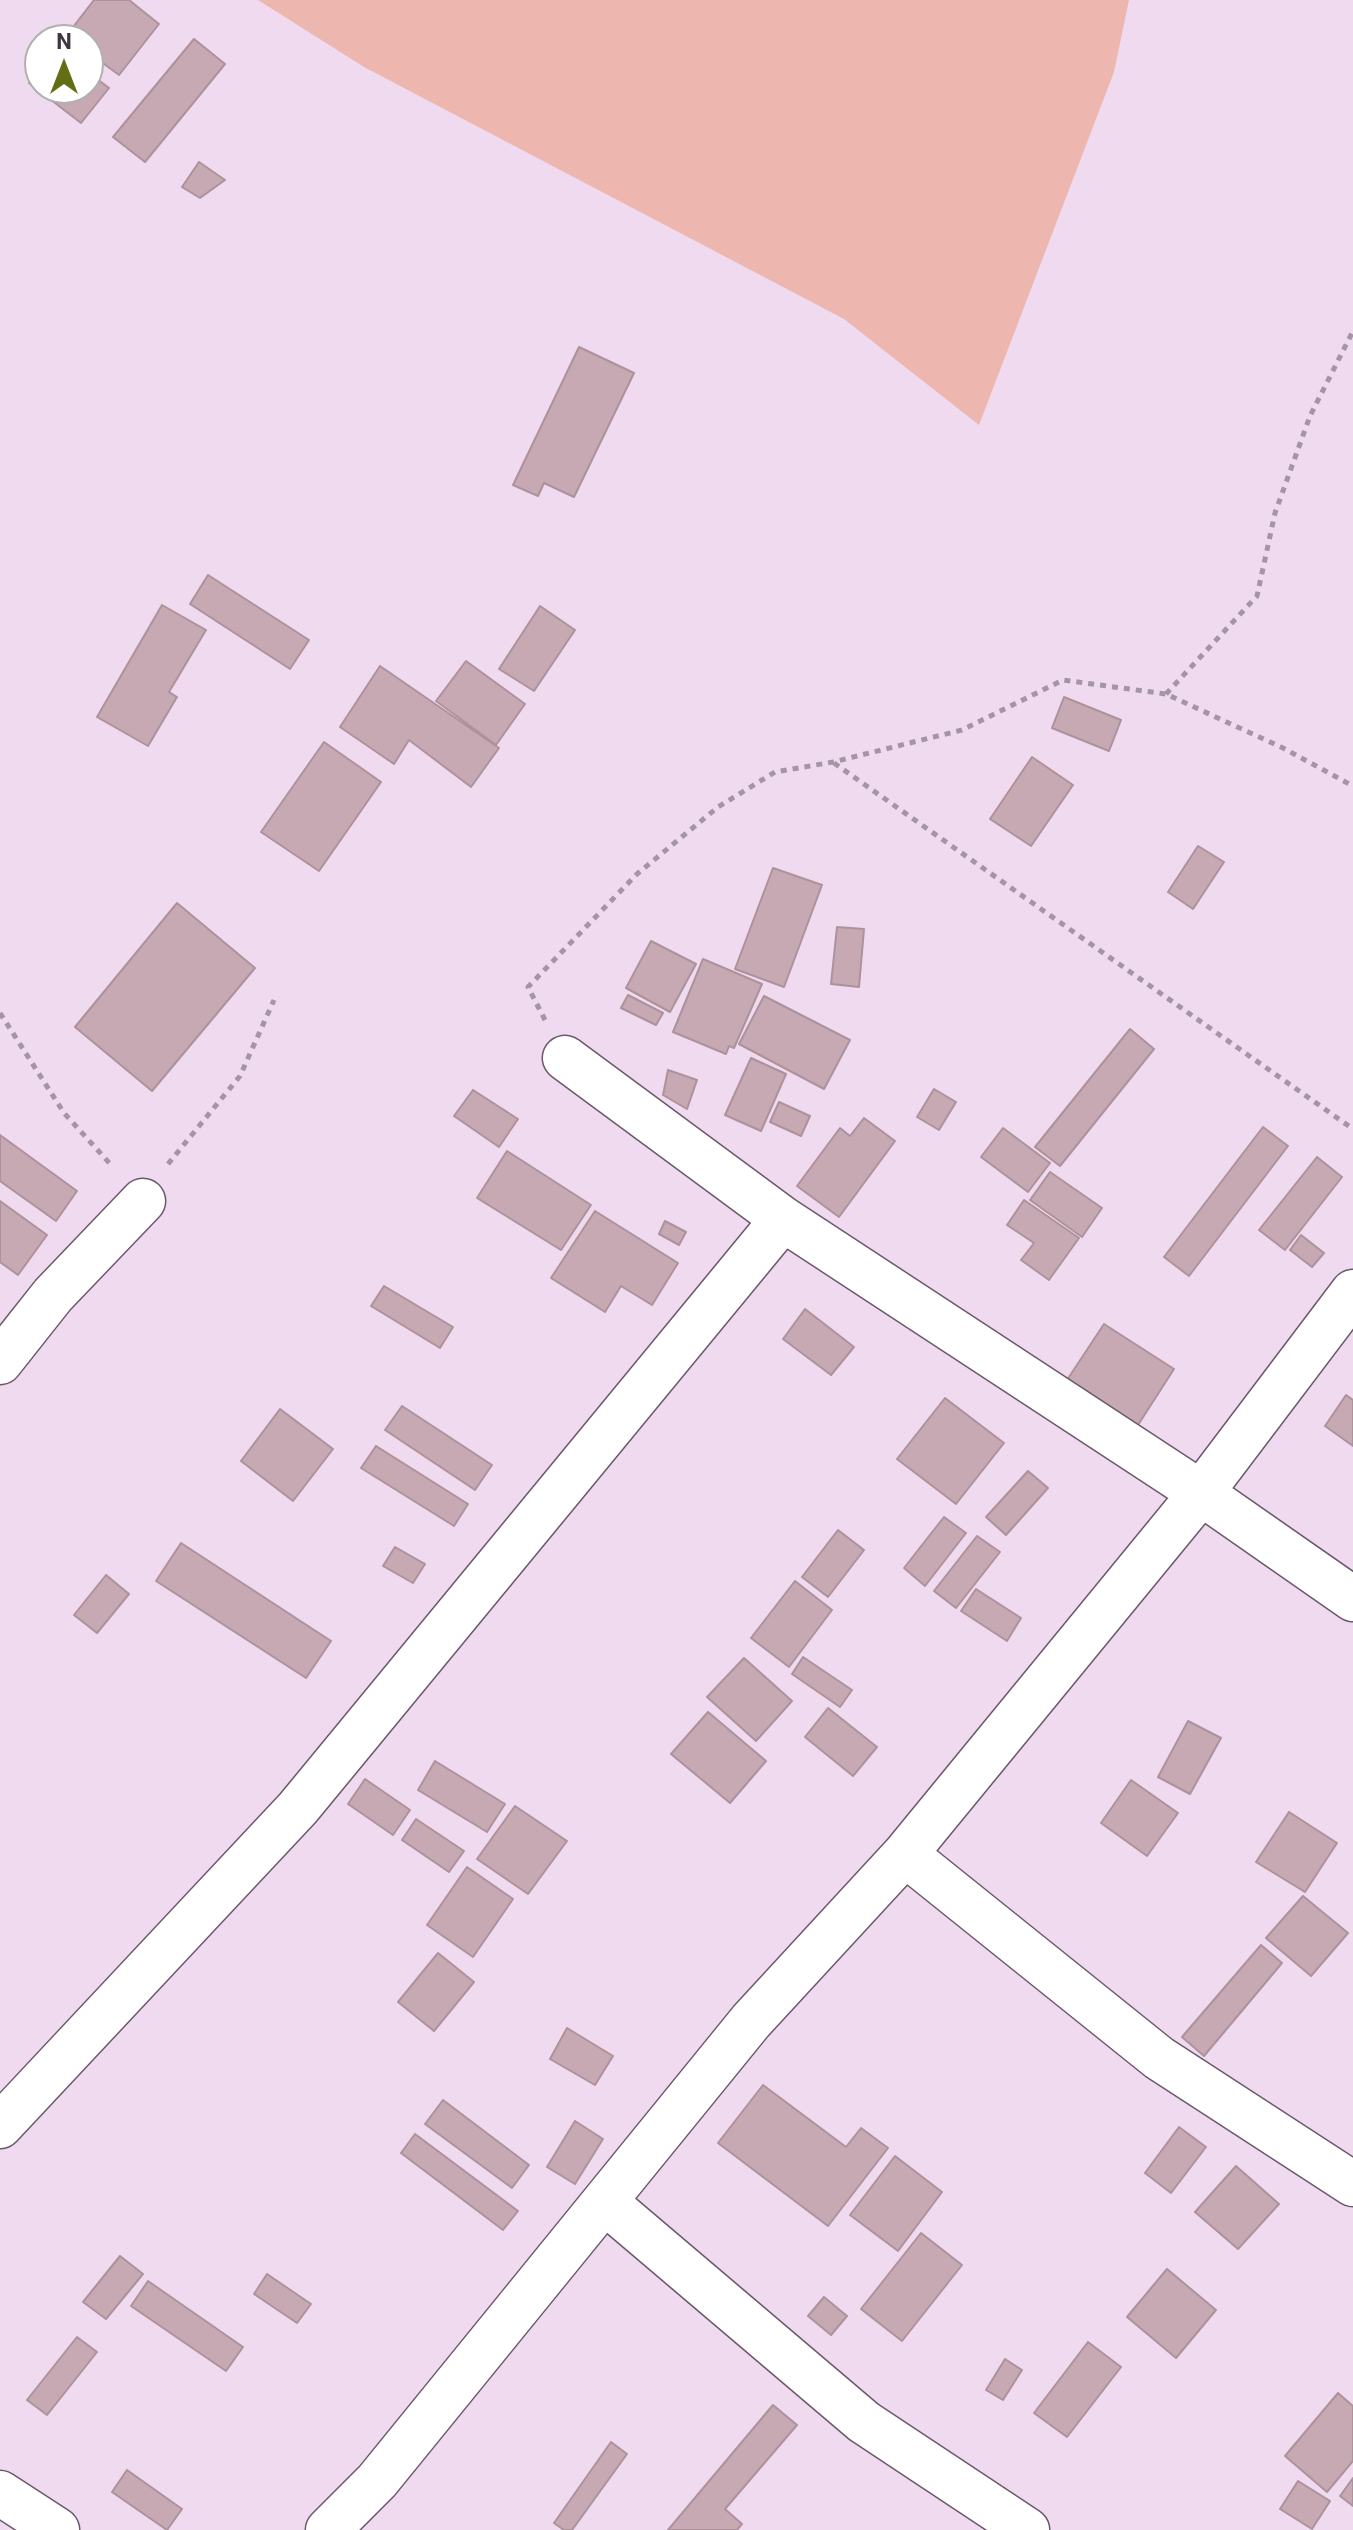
<!DOCTYPE html>
<html>
<head>
<meta charset="utf-8">
<style>
	body { margin:0 }
	#map { position:relative; width:1353px; height:2530px; overflow:hidden; background:#efdaef; font-family:Roboto,sans-serif }
	canvas { display:block }
	.north { position:absolute; left:24px; top:24px; width:80px; height:80px; box-sizing:border-box; background:#fff; border:2px solid #b2afb2; border-radius:50%; rotate:0deg; font-size:22px; font-weight:700; line-height:32px; text-align:center; color:#3e363e }
	.north::after { content:''; display:block; margin:auto; width:28px; height:36px; background:#636d14; clip-path:polygon(50% 0,100% 100%,50% 72%,0 100%) }
</style>
</head>
<body>
<div id="map">
<canvas width="1353" height="2530"></canvas>
<div class="north">N</div>
</div>
<script>
const c = document.querySelector('canvas').getContext('2d');
c.lineJoin = 'round';
function paint(path, color) { c.fillStyle = color; c.fill(path, 'evenodd'); }
const poly = rows => new Path2D(rows.map(r => 'M' + r).join(''));
function strokePath(path, color, width, dash) { c.strokeStyle = color; c.lineWidth = width; c.lineCap = dash ? 'butt' : 'round'; c.setLineDash(dash || []); c.stroke(path); }
const green = poly([
	[258,0,1129,0,1114,72,979,425,844,319,364,67]
]);
const building = poly([
	[94,0,129,0,159,24,119,75,96,58,88,67,88,40,63,40,94,0],
	[194,39,225,64,145,162,113,137,194,39],
	[40,69,40,88,88,88,88,72,109,88,81,123,29,83,40,69],
	[199,162,225,180,200,198,182,187,199,162],
	[579,347,634,373,574,497,544,483,538,496,513,485,579,347],
	[208,575,309,640,290,669,190,604,208,575],
	[162,605,206,630,169,692,177,697,148,746,97,717,162,605],
	[540,606,575,630,534,691,499,669,540,606],
	[466,661,525,704,496,745,436,701,466,661],
	[380,666,499,748,471,787,409,740,394,764,340,727,380,666],
	[1064,697,1121,720,1109,751,1052,728,1064,697],
	[324,742,381,782,319,871,261,832,324,742],
	[1032,757,1073,785,1031,846,990,819,1032,757],
	[1198,846,1224,862,1193,909,1168,892,1198,846],
	[773,868,822,885,784,987,735,969,773,868],
	[177,903,255,968,152,1091,75,1027,177,903],
	[837,927,864,929,859,987,831,984,837,927],
	[651,941,696,964,670,1012,626,988,651,941],
	[703,959,762,984,734,1048,729,1046,726,1054,673,1032,703,959],
	[628,995,663,1013,656,1025,621,1008,628,995],
	[764,996,850,1040,824,1089,739,1044,764,996],
	[1130,1029,1154,1049,1060,1166,1035,1147,1130,1029],
	[751,1058,786,1074,761,1131,725,1115,751,1058],
	[668,1070,697,1080,687,1109,663,1095,668,1070],
	[934,1089,956,1102,939,1130,917,1117,934,1089],
	[473,1090,518,1119,499,1147,454,1116,473,1090],
	[779,1102,810,1116,801,1136,770,1122,779,1102],
	[864,1118,895,1141,839,1217,797,1186,840,1128,850,1136,864,1118],
	[1263,1127,1288,1146,1189,1276,1164,1257,1263,1127],
	[1003,1128,1050,1163,1028,1192,981,1157,1003,1128],
	[0,1135,77,1191,56,1221,0,1181,0,1135],
	[507,1151,591,1205,561,1250,477,1198,507,1151],
	[1317,1157,1342,1177,1285,1250,1259,1230,1317,1157],
	[1050,1172,1102,1208,1082,1237,1030,1200,1050,1172],
	[1024,1200,1079,1238,1049,1280,1021,1260,1034,1243,1007,1225,1024,1200],
	[0,1201,47,1235,18,1275,0,1262,0,1201],
	[595,1211,678,1263,652,1305,621,1286,605,1312,551,1278,595,1211],
	[665,1221,686,1232,679,1245,659,1234,665,1221],
	[1301,1235,1324,1253,1312,1267,1290,1250,1301,1235],
	[384,1286,453,1327,440,1348,371,1306,384,1286],
	[805,1309,854,1347,831,1375,783,1339,805,1309],
	[1104,1324,1174,1369,1138,1425,1067,1380,1104,1324],
	[1346,1395,1353,1400,1353,1446,1325,1426,1346,1395],
	[945,1398,1004,1443,956,1504,897,1459,945,1398],
	[402,1406,492,1465,475,1490,385,1430,402,1406],
	[280,1409,333,1449,293,1501,241,1461,280,1409],
	[376,1446,468,1504,454,1526,361,1468,376,1446],
	[1028,1471,1048,1488,1006,1535,986,1517,1028,1471],
	[944,1517,966,1533,925,1586,904,1568,944,1517],
	[838,1530,864,1550,828,1597,802,1577,838,1530],
	[977,1536,1000,1552,956,1608,934,1591,977,1536],
	[181,1543,331,1641,306,1678,156,1581,181,1543],
	[395,1547,425,1564,413,1583,383,1566,395,1547],
	[106,1575,129,1594,97,1633,74,1615,106,1575],
	[795,1581,832,1610,789,1667,751,1638,795,1581],
	[976,1589,1021,1618,1007,1641,961,1611,976,1589],
	[803,1657,852,1690,840,1707,792,1674,803,1657],
	[744,1658,792,1701,756,1741,707,1697,744,1658],
	[828,1708,877,1747,853,1776,805,1737,828,1708],
	[708,1712,766,1761,730,1803,671,1754,708,1712],
	[1188,1721,1221,1738,1190,1794,1158,1777,1188,1721],
	[435,1761,505,1804,487,1832,418,1790,435,1761],
	[365,1779,410,1810,393,1835,348,1804,365,1779],
	[1131,1780,1178,1813,1147,1856,1101,1823,1131,1780],
	[515,1806,567,1841,528,1894,477,1859,515,1806],
	[1289,1812,1337,1843,1305,1892,1256,1862,1289,1812],
	[416,1819,464,1851,449,1872,402,1840,416,1819],
	[467,1867,513,1899,473,1957,427,1925,467,1867],
	[1303,1896,1348,1933,1311,1976,1266,1938,1303,1896],
	[1261,1945,1282,1963,1204,2056,1182,2037,1261,1945],
	[438,1953,474,1982,434,2031,398,2002,438,1953],
	[567,2028,613,2056,595,2085,550,2059,567,2028],
	[763,2085,846,2147,861,2128,888,2148,828,2226,718,2143,763,2085],
	[443,2100,529,2165,512,2188,425,2124,443,2100],
	[575,2121,603,2139,575,2184,547,2167,575,2121],
	[1179,2127,1206,2147,1171,2193,1145,2173,1179,2127],
	[415,2134,518,2211,503,2230,401,2153,415,2134],
	[895,2156,942,2192,898,2251,850,2215,895,2156],
	[1236,2166,1279,2204,1238,2249,1195,2212,1236,2166],
	[921,2233,962,2265,902,2341,861,2309,921,2233],
	[120,2256,143,2274,106,2319,83,2302,120,2256],
	[1167,2269,1216,2310,1176,2358,1127,2317,1167,2269],
	[267,2274,311,2304,297,2323,254,2294,267,2274],
	[148,2281,243,2347,226,2371,131,2306,148,2281],
	[824,2297,847,2316,831,2335,808,2316,824,2297],
	[77,2337,97,2352,47,2415,27,2400,77,2337],
	[1088,2342,1121,2367,1067,2437,1034,2413,1088,2342],
	[1005,2359,1022,2370,1003,2400,986,2390,1005,2359],
	[1338,2393,1353,2406,1353,2461,1327,2492,1285,2456,1338,2393],
	[773,2405,797,2425,725,2509,742,2524,737,2530,668,2530,773,2405],
	[611,2442,627,2454,572,2530,564,2530,554,2523,611,2442],
	[127,2470,182,2509,167,2530,112,2492,127,2470],
	[1353,2478,1353,2506,1340,2496,1353,2478],
	[1298,2481,1330,2501,1312,2529,1280,2509,1298,2481]
]);
const path = poly([
	[1166,694,1257,596,1275,513,1310,416,1353,331],
	[834,763,1353,1129],
	[0,1013,64,1113,113,1167],
	[545,1020,528,987,637,874,718,807,775,772,833,762,962,730,1063,680,1166,694,1283,748,1353,786],
	[168,1164,240,1076,274,1000]
]);
const street = poly([
	[565,1058,783,1219,1201,1493,1353,1599],
	[0,1362,53,1295,143,1201],
	[905,1854,1159,2058,1353,2184],
	[0,2126,298,1808,783,1219],
	[605,2202,864,2422,1027,2530],
	[0,2493,57,2530],
	[328,2530,377,2481,751,2021,905,1854,1201,1493,1353,1292]
]);
paint(green, '#edb7b0');
paint(building, '#c6a9b2');
strokePath(building, '#ae929b', 2);
strokePath(street, '#6b596b', 47);
strokePath(path, '#a495a4', 5, [6, 6]);
strokePath(street, '#fff', 44);
</script>
</body>
</html>
